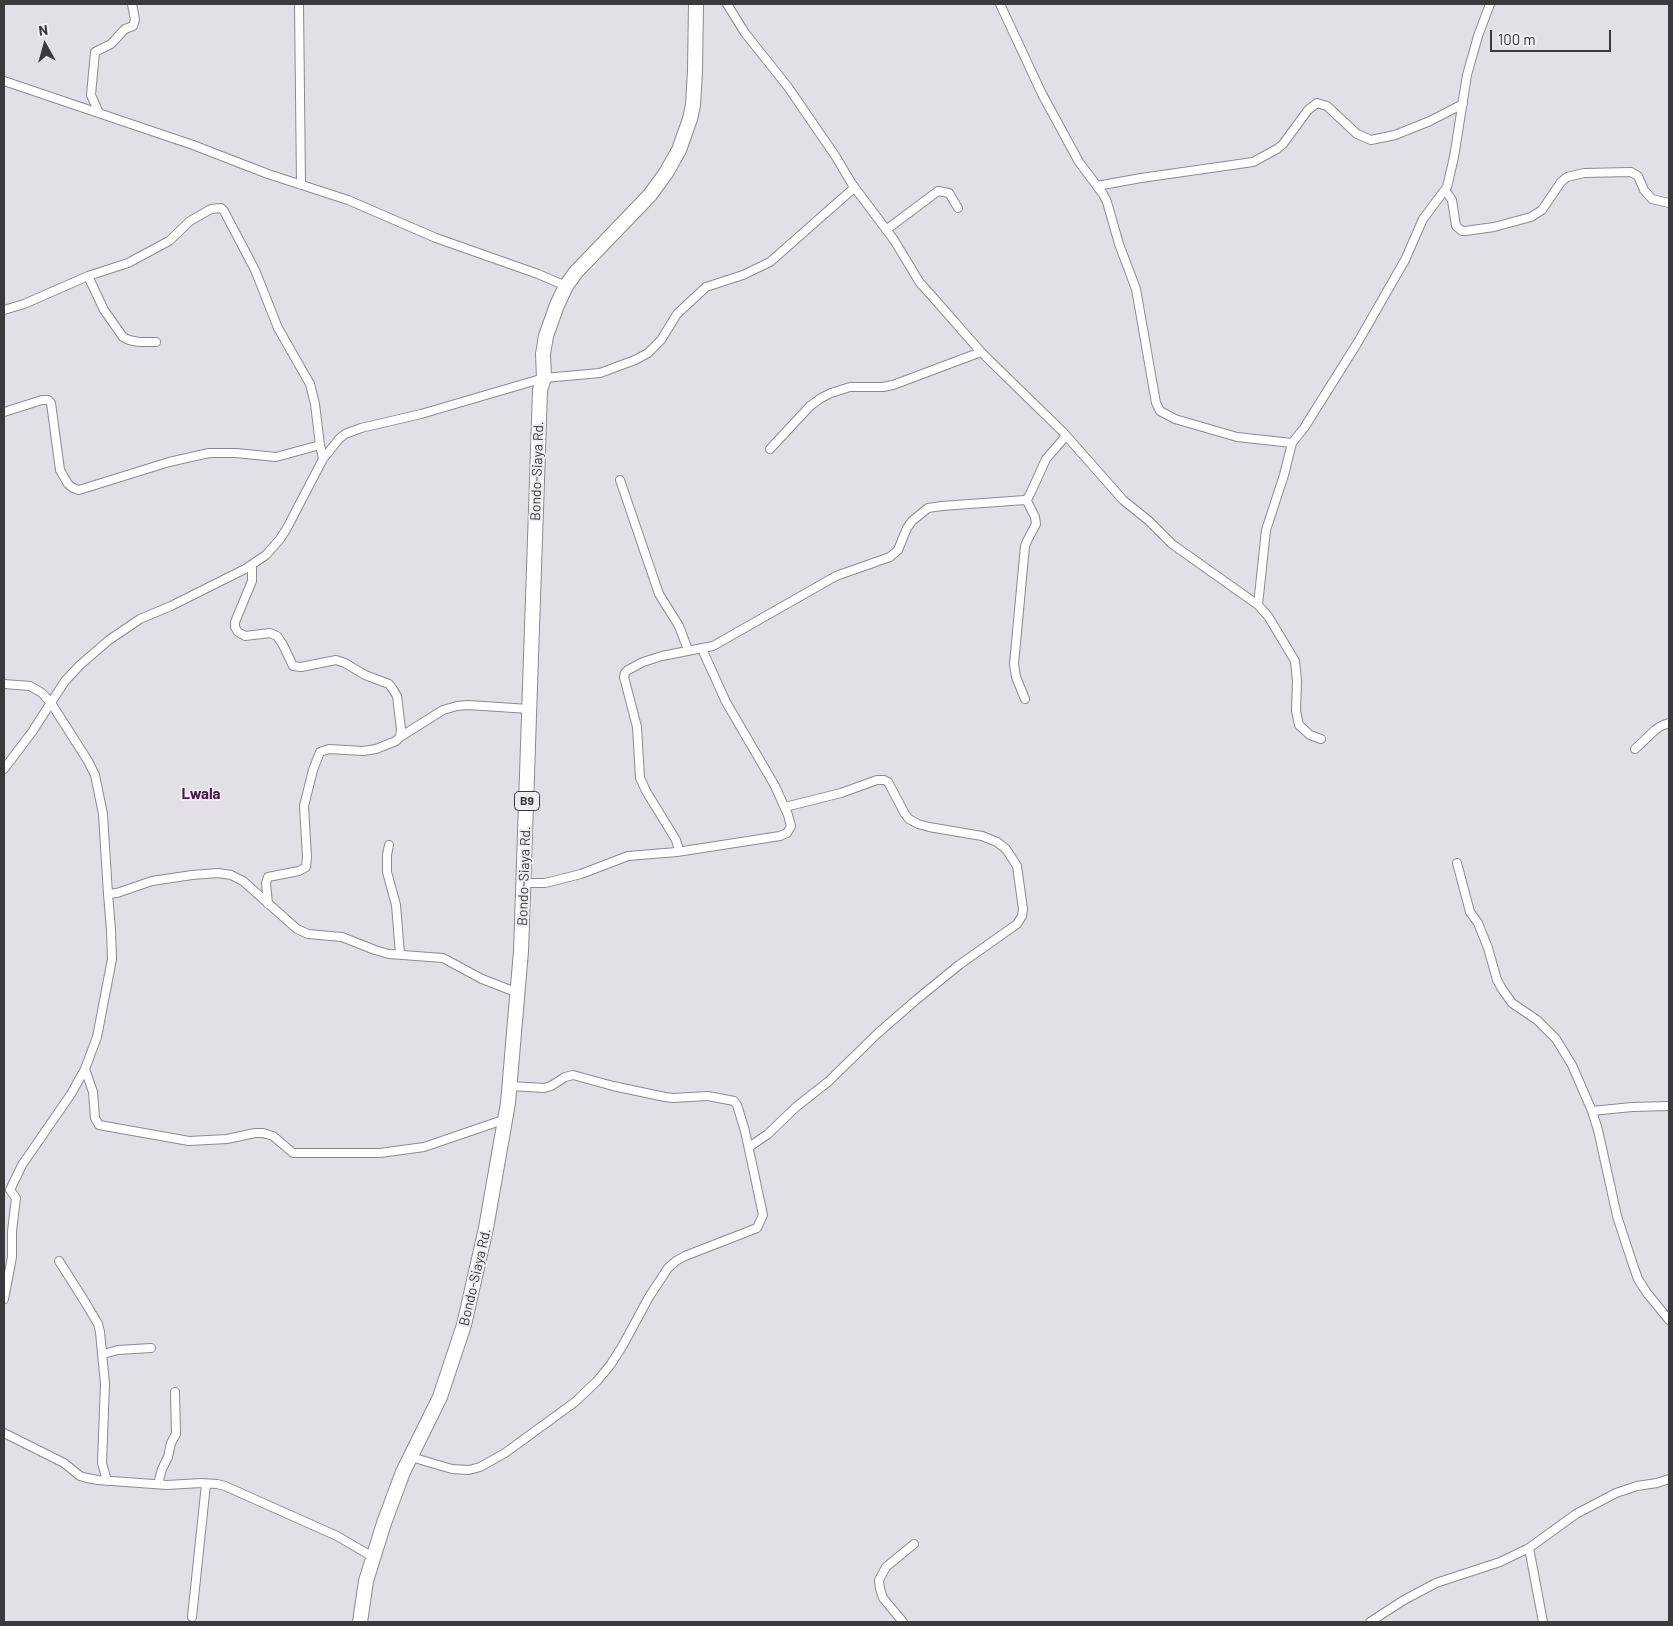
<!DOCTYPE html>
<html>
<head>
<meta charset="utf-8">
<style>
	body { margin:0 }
	#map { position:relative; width:1673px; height:1626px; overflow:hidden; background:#e2e0e6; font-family:Barlow,sans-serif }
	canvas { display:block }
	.frame { position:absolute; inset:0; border:5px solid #3a393b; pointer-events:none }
	.north { position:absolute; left:20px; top:20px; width:50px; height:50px; -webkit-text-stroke:4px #efedf4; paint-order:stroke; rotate:353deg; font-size:14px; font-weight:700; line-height:20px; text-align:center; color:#3a393b }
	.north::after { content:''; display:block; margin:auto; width:18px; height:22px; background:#3a393b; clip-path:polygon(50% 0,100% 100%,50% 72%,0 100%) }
	.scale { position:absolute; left:1490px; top:30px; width:121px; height:22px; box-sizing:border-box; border:2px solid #3a393b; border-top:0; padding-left:6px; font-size:15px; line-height:18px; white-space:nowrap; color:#3a393b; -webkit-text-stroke:4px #efedf4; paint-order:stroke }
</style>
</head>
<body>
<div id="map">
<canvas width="1673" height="1626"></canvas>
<div class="frame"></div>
<div class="north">N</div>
<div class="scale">100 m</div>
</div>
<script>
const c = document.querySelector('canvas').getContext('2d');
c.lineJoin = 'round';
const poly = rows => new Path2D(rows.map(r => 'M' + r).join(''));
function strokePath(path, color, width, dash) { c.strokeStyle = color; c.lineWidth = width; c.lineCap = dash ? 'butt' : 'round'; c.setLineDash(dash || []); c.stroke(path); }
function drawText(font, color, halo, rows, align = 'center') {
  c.font = font + ' Barlow,sans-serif'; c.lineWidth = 4; c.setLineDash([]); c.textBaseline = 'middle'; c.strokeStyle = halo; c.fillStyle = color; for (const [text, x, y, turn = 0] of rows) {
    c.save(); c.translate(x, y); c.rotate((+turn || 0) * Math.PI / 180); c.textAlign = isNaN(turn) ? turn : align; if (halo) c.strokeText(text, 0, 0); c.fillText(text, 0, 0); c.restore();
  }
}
const street = poly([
	[299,4,301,185],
	[727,4,745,33,788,87,836,157,852,184,894,240,920,283,931,295,981,352,1063,432,1123,500,1149,521,1172,544,1258,605],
	[1000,4,1042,94,1079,162,1103,194,1107,202,1119,244,1136,289,1156,403,1160,411,1175,419,1237,437,1292,443],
	[4,81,193,145,268,174,348,200,436,238,538,274,566,286],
	[99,113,91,95,95,52,111,44,125,29,133,26,135,20,132,4],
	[1097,186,1141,178,1253,162,1277,149,1283,144,1308,110,1317,103,1327,106,1357,134,1371,140,1395,135,1430,121,1463,104],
	[1445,190,1452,200,1456,226,1462,231,1465,231,1494,227,1531,217,1542,210,1561,182,1567,177,1584,173,1631,172,1638,176,1644,190,1652,199,1669,203],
	[886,230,938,191,949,193,958,208],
	[88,276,104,310,123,337,129,340,139,342,156,342],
	[4,310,24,304,88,276,128,263,169,241,190,221,211,209,221,208,224,211,255,270,278,328,310,384,315,404,320,445,323,459],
	[4,412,42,400,48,400,51,403,60,470,68,484,73,488,79,490,169,462,209,453,236,453,276,457,320,445],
	[770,449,810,406,821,398,831,393,850,387,883,387,893,385,981,352],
	[620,480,659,594,679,626,688,650],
	[252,565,252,581,235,622,235,627,238,632,245,636,270,633,277,636,283,645,293,666,301,667,336,660,345,663,365,675,389,684,392,688,397,696,401,729,400,737,396,741,376,749,363,751,329,749,320,752,313,770,304,806,307,857,306,867,299,871,268,877,266,883,268,904],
	[4,684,30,686,42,693,51,703,88,761,95,775,103,814,108,894,117,893,152,881,192,875,218,873,231,875,243,881,297,929,308,934,342,937,375,950,389,954,443,958,482,979,518,993],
	[1025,699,1016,677,1014,664,1025,546,1027,541,1036,524,1035,517,1026,499],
	[400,737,443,710,457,706,468,705,529,709],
	[1321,739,1310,735,1299,725,1296,711,1297,681,1295,661,1268,616,1258,605,1266,530,1284,475,1292,443,1304,428,1358,342,1405,260,1423,219,1447,187,1454,157,1467,75,1478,36,1490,4],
	[1635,749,1655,730,1661,726,1669,723],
	[4,769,32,732,65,681,80,665,109,640,140,619,171,606,245,569,266,555,280,539,287,528,323,459,339,439,345,434,361,428,421,414,544,378,600,373,635,360,648,353,661,340,677,314,706,287,743,275,770,262,854,188],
	[389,845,387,855,387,872,396,905,400,954],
	[677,852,780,836,787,833,791,826,788,815,775,786,726,702,702,649],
	[1457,863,1470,912,1478,923,1488,948,1497,980,1502,989,1512,1003,1537,1020,1556,1039,1572,1065,1592,1111,1598,1130,1617,1216,1632,1262,1638,1279,1647,1293,1669,1320],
	[524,883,545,883,581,874,628,856,677,852,679,850,676,840,646,791,640,778,637,727,624,677,625,673,628,670,643,662,662,656,713,646,836,576,890,557,898,550,907,528,912,521,928,508,942,506,1025,500,1028,498,1031,492,1046,459,1066,436],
	[85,1069,93,1092,95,1118,99,1125,189,1141,227,1139,255,1133,263,1133,273,1136,293,1153,380,1153,424,1147,506,1119],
	[1592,1111,1632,1107,1669,1106],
	[749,1147,768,1134,796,1107,829,1081,877,1034,916,1000,959,965,1017,924,1022,916,1023,909,1017,866,1006,849,997,842,982,836,929,827,918,824,909,819,905,814,888,782,884,780,877,780,841,793,785,807],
	[59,1261,85,1302,98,1324,100,1332,105,1384,102,1463,107,1481],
	[4,1299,12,1257,12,1231,16,1198,10,1190,22,1165,71,1094,85,1069,97,1037,112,959,111,930,108,894],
	[103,1354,118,1350,151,1348],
	[4,1433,64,1463,80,1476,87,1478,98,1480,167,1485,201,1483,217,1484,225,1486,337,1536,373,1557],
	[411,1457,452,1469,469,1470,480,1467,505,1453,575,1402,598,1380,611,1364,623,1345,649,1297,668,1268,676,1261,685,1256,757,1228,763,1215,745,1131,737,1105,734,1101,708,1096,673,1098,665,1097,613,1086,573,1075,565,1077,551,1086,544,1088,510,1086],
	[158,1484,162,1469,168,1457,171,1443,176,1434,175,1392],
	[1529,1548,1543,1622],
	[192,1617,206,1484],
	[903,1622,883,1598,880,1589,879,1580,886,1567,914,1544],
	[1370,1622,1404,1600,1436,1583,1500,1562,1529,1548,1576,1514,1616,1493,1637,1486,1657,1483,1669,1479]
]);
const highway = poly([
	[360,1622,366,1581,384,1523,403,1472,440,1397,464,1325,486,1228,508,1103,521,951,539,421,540,390,544,378,543,354,546,336,557,305,566,286,576,272,650,195,666,173,679,150,690,119,693,105,695,71,696,4]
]);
const shields = [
	[527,801,25]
];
const shieldNames = [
	["B9",527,801]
];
const streetNames = [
	["Bondo-Siaya Rd.",537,471,-88],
	["Bondo-Siaya Rd.",524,876,-88],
	["Bondo-Siaya Rd.",475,1277,-77]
];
const neighbourhoodNames = [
	["Lwala",201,794]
];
strokePath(street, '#8c8a90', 10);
strokePath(highway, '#8c8a90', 16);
strokePath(street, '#fff', 8);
strokePath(highway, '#fff', 14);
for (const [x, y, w] of shields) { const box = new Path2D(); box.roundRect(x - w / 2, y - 9.5, w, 19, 4); c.fillStyle = '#efedf4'; c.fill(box); strokePath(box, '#3a393b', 1); }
drawText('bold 12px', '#3a393b', null, shieldNames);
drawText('14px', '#3a393b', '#efedf4', streetNames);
drawText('bold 15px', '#4a1847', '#efedf4', neighbourhoodNames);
</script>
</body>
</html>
